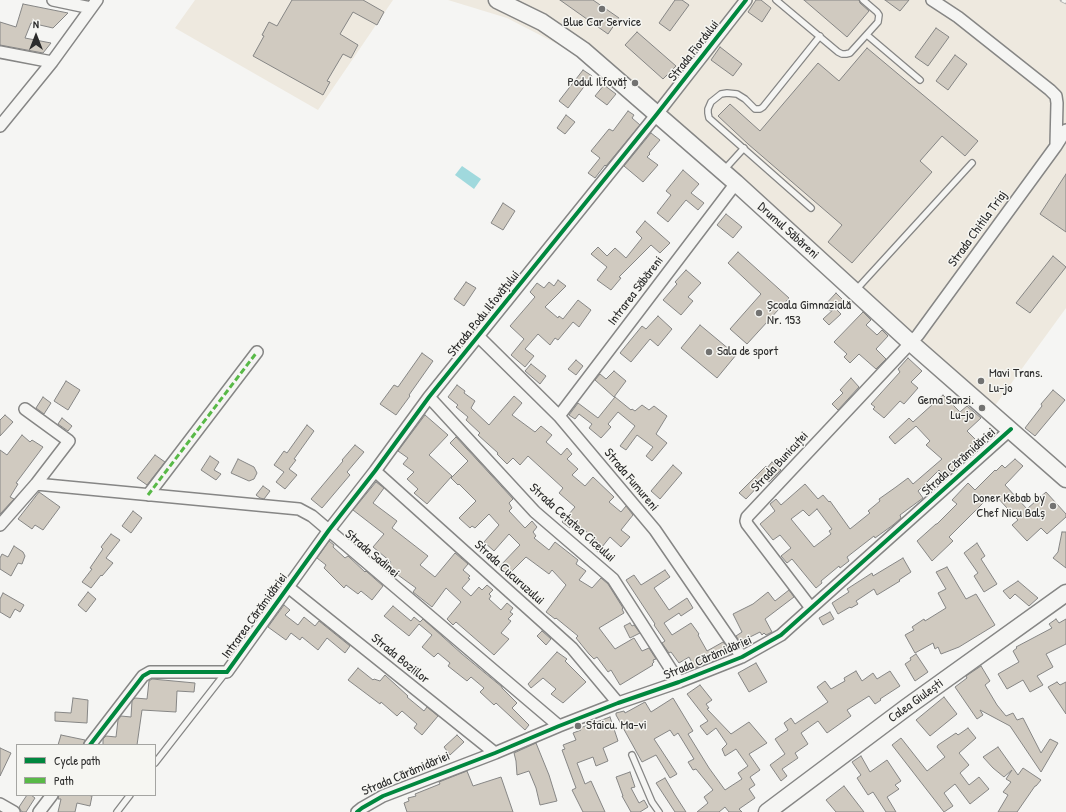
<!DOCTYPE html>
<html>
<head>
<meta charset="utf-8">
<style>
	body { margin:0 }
	#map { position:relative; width:1066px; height:812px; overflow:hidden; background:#f5f5f3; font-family:"Patrick Hand",sans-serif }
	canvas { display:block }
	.legend { position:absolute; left:16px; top:744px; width:140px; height:52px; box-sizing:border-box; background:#f6f6f2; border:1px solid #a5a5a2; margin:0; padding:5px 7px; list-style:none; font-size:12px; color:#2b2b2b }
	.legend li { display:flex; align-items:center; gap:8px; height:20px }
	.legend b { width:20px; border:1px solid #a5a5a2 }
	.north { position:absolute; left:16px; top:16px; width:40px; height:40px; -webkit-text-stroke:3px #f6f6f2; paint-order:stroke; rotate:0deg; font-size:11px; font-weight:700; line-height:16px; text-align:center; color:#2b2b2b }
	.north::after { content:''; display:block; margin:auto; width:14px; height:18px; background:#2b2b2b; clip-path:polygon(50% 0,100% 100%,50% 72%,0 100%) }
</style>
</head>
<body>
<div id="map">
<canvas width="1066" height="812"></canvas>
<ul class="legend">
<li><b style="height:5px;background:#00873e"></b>Cycle path</li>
<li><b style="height:5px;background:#58b947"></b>Path</li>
</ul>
<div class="north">N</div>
</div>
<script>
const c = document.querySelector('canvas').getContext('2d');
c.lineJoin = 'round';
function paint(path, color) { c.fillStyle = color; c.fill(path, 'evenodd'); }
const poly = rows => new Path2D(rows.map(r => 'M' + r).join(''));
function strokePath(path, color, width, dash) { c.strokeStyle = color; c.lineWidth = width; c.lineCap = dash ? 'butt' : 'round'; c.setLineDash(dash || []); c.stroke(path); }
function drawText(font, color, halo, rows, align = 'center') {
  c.font = font + ' "Patrick Hand",sans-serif'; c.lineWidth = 3; c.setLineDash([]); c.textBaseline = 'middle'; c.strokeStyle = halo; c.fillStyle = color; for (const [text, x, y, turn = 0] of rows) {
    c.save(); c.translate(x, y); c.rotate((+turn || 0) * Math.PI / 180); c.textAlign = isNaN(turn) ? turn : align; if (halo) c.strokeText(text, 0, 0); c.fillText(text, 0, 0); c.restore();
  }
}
const built = poly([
	[195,0,393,0,318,110,175,28],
	[448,0,1066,0,1066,308,986,418,651,115,567,49,507,18]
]);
const water = poly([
	[462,166,481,179,474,189,455,175]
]);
const building = poly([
	[292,0,363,0,384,12,377,25,353,12,340,34,358,45,351,58,343,54,327,81,330,82,323,95,253,56,264,36,262,35,269,22,277,26,292,0],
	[560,0,593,0,619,18,608,34,560,0],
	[675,0,682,0,689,5,670,31,659,23,675,0],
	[756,0,761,0,771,8,762,22,748,12,756,0],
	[804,0,859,0,860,3,869,11,847,37,804,0],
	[885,0,909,0,900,11,885,0],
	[23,4,68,13,53,28,31,23,25,38,51,43,43,53,0,45,0,22,16,27,23,4],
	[936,28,949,37,928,66,915,57,936,28],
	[637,32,676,66,663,79,625,45,637,32],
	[720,47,742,64,733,76,711,60,720,47],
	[867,48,978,141,965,156,942,136,920,161,932,172,852,263,828,242,842,225,748,144,718,116,730,104,760,131,818,63,839,81,867,48],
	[955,55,967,64,948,90,936,81,955,55],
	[583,70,592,76,568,108,559,101,583,70],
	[604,85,616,94,607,105,595,96,604,85],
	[628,111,634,115,632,118,640,125,606,166,605,165,595,178,588,173,600,158,591,151,609,129,613,131,628,111],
	[566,115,575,122,565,134,557,128,566,115],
	[651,133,660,140,649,153,650,154,647,157,658,165,643,182,624,166,651,133],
	[683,170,699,184,691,193,704,203,698,210,686,200,668,222,657,213,671,195,666,191,683,170],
	[1066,174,1066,232,1040,214,1066,174],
	[503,203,515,211,503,230,491,223,503,203],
	[726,214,742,227,733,238,717,225,726,214],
	[645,221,670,243,660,253,651,245,619,277,621,278,611,290,597,280,607,267,591,254,598,247,607,256,615,248,626,258,642,238,636,232,645,221],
	[738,252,789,298,747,344,730,329,761,294,728,263,738,252],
	[1053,256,1066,267,1030,313,1016,303,1053,256],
	[686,270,701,283,688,297,693,301,681,315,663,300,677,284,675,282,686,270],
	[558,280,566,286,545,307,558,318,559,316,563,319,578,300,591,310,579,327,573,322,558,340,555,338,550,345,538,334,525,349,534,356,525,367,511,355,524,339,510,326,535,297,530,292,537,283,544,288,549,282,554,286,558,280],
	[466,282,476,288,464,306,454,299,466,282],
	[836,293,843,300,831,311,824,306,836,293],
	[835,308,841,314,829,325,823,319,835,308],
	[863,312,871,320,866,325,877,335,882,330,888,336,876,349,886,359,876,369,859,354,850,363,844,357,847,354,834,342,863,312],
	[658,316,672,329,658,346,650,339,631,362,620,353,642,326,646,329,658,316],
	[700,325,736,355,717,378,681,348,700,325],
	[422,353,433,361,409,395,410,396,396,415,380,404,394,385,398,387,422,353],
	[908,358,922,371,911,382,918,388,904,404,900,401,884,418,873,409,875,407,871,404,900,372,898,369,908,358],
	[576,360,583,366,576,375,568,369,576,360],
	[531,364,546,376,540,384,525,371,531,364],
	[614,371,626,381,614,397,595,380,600,374,606,379,614,371],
	[851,378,859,387,838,410,832,404,843,393,840,390,851,378],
	[66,381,80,390,68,410,54,401,66,381],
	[457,385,465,391,464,393,475,401,471,408,489,425,514,396,522,403,512,415,535,432,541,426,552,435,546,442,561,455,567,448,572,454,567,459,578,469,572,475,585,486,593,477,614,497,609,502,621,512,626,506,633,515,621,530,630,537,621,547,610,537,598,552,591,546,596,540,575,522,570,528,562,522,575,507,559,493,563,488,528,456,520,465,513,458,507,464,497,454,498,453,478,435,480,433,466,420,468,417,456,407,458,405,448,397,457,385],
	[1053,390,1065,400,1035,436,1025,428,1042,406,1041,404,1053,390],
	[943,395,960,412,967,406,981,418,967,431,980,444,958,464,959,465,945,477,939,470,918,491,923,498,900,515,901,518,893,525,875,538,874,536,847,557,849,561,840,568,839,566,821,581,822,583,816,588,792,559,787,563,781,556,791,548,780,535,773,540,760,524,775,511,770,504,776,499,781,505,805,484,818,499,823,495,829,502,830,501,850,529,870,513,868,511,880,501,879,499,896,487,908,478,913,484,942,459,926,445,930,441,916,426,895,444,889,437,909,418,913,422,943,395],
	[817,509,832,529,829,531,831,534,814,547,791,519,803,510,809,516,817,509],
	[43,397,51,403,44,414,36,408,43,397],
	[615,397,631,410,632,409,635,411,642,405,649,410,654,406,667,416,656,434,667,443,652,461,646,456,653,447,637,435,626,450,620,446,635,426,618,412,608,424,611,427,601,438,589,428,592,424,579,414,575,419,569,415,578,403,598,418,615,397],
	[5,415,13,422,0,436,0,420,5,415],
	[425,415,448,435,429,455,452,476,427,504,414,493,418,489,407,479,414,472,403,464,408,458,398,451,425,415],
	[62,418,72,426,68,431,58,424,62,418],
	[307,425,314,431,294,459,296,460,289,469,297,475,285,489,276,482,284,472,274,465,284,451,287,453,307,425],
	[22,435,30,442,32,440,43,447,16,483,18,484,10,497,14,499,0,514,0,450,7,455,22,435],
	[456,437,513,499,509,503,512,508,509,511,525,528,532,521,537,527,533,532,536,536,534,538,549,550,555,542,578,560,576,564,586,571,579,580,592,588,601,578,608,584,623,608,622,609,624,613,599,628,615,649,634,638,642,651,649,648,656,659,653,660,654,662,652,664,653,665,620,685,611,670,608,672,597,657,594,659,589,654,576,638,578,636,556,618,555,619,546,612,566,585,552,570,549,574,526,557,511,572,509,570,506,573,499,567,520,545,509,534,494,551,484,542,499,525,489,514,475,528,472,526,470,528,459,518,476,501,459,484,458,485,451,478,468,461,450,443,456,437],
	[355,445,364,452,347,472,350,475,322,508,311,499,343,461,342,460,355,445],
	[155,455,165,462,147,485,137,478,155,455],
	[210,456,219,462,214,470,221,474,216,480,201,470,210,456],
	[238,459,254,467,257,473,254,479,249,481,231,473,238,459],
	[1015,459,1023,466,1005,485,1027,509,1046,492,1066,514,1066,517,1047,534,1041,528,1027,541,1012,525,1018,520,996,496,990,502,987,499,949,537,953,541,932,561,917,541,936,524,937,524,957,504,952,500,968,483,975,490,995,470,996,471,1002,465,1005,468,1015,459],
	[772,462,781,470,769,482,765,479,746,499,739,493,766,466,767,468,772,462],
	[673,465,682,473,660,499,651,491,673,465],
	[376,482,384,488,373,503,397,521,392,528,428,556,420,565,435,577,455,553,468,564,463,570,470,576,468,578,470,579,462,588,471,596,479,587,482,590,487,585,493,590,489,594,491,596,489,599,501,610,507,603,513,608,510,612,513,614,508,619,511,621,501,633,509,639,494,655,456,622,453,625,447,619,461,602,446,588,432,607,413,592,416,588,387,567,391,562,373,547,384,534,353,510,376,482],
	[263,486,270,491,264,499,260,498,256,495,263,486],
	[39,492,60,507,43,530,35,525,32,529,18,519,39,492],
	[133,511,142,518,131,533,122,526,133,511],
	[1062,532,1066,532,1066,568,1053,558,1058,552,1062,532],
	[111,534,120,540,106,558,113,563,102,576,101,575,91,588,82,582,92,569,90,568,103,549,101,547,111,534],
	[329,541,334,545,333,547,345,558,348,556,365,572,366,571,383,586,372,600,361,591,358,594,346,585,344,588,324,568,326,565,317,558,329,541],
	[977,543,985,556,981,559,997,584,984,592,974,576,978,573,964,553,977,543],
	[14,546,23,552,25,556,22,564,18,563,11,576,0,569,0,558,2,554,8,557,14,546],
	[903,558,911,572,899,580,900,581,877,595,874,589,856,601,858,604,851,608,850,607,838,614,832,603,849,592,847,589,872,573,873,576,903,558],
	[947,567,966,599,976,594,995,625,959,647,941,654,938,647,935,649,933,643,915,653,905,635,914,630,912,627,924,619,925,621,946,608,938,593,946,589,936,572,947,567],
	[665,570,670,577,654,588,669,610,687,598,693,608,681,616,679,613,664,623,672,635,691,623,699,634,698,635,707,651,723,642,728,648,712,657,712,659,695,668,689,657,679,663,671,652,669,653,662,643,665,641,654,625,655,624,626,580,634,575,641,585,665,570],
	[1018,581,1038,598,1029,606,1015,594,1010,599,1003,591,1018,581],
	[789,590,794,597,765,619,772,632,766,635,764,633,762,635,760,632,740,642,736,636,742,632,733,614,753,604,768,592,775,601,789,590],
	[88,592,96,599,86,612,78,605,88,592],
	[3,593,24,605,20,612,15,609,10,618,0,612,0,599,3,593],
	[284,605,290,610,285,615,298,625,304,617,315,626,319,621,350,646,345,653,327,638,318,650,302,637,300,640,291,633,286,640,268,627,284,605],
	[393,606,411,621,414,617,420,622,423,619,462,654,502,687,502,688,517,703,512,708,529,725,525,730,496,703,494,705,480,692,484,688,471,677,467,681,448,666,450,663,438,653,434,657,422,647,432,635,419,624,409,636,384,616,393,606],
	[830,612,834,619,823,625,819,618,830,612],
	[1056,619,1059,623,1066,619,1066,644,1046,654,1053,667,1037,676,1043,685,1030,692,1023,680,1007,689,998,674,1019,662,1013,651,1017,648,1016,647,1052,628,1049,624,1056,619],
	[630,623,632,626,634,625,640,633,630,638,624,626,630,623],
	[542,631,551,639,546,645,537,636,542,631],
	[557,652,567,659,565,661,586,682,563,703,551,694,556,689,543,678,531,688,528,684,557,652],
	[916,654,928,672,915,681,905,664,911,660,910,658,916,654],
	[756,663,767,682,749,692,738,673,756,663],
	[981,666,990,681,985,685,997,705,1006,716,1013,713,1017,720,1023,718,1041,753,1050,739,1058,743,1041,772,1010,726,980,710,983,715,977,719,955,687,967,678,966,676,981,666],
	[358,668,373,680,374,679,380,681,385,675,408,696,407,697,424,711,427,707,438,716,422,735,414,728,417,724,402,711,397,716,381,702,380,704,348,680,358,668],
	[856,671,862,681,873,673,877,679,890,671,900,686,880,699,881,700,875,704,869,696,847,710,851,716,827,733,818,721,801,733,808,744,795,753,798,758,782,769,787,776,781,781,770,765,785,754,775,739,788,730,784,723,791,718,795,724,828,702,817,687,825,681,831,689,845,681,844,678,856,671],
	[152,679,195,683,194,692,177,691,176,712,142,710,137,745,103,745,103,739,106,736,116,737,118,720,121,716,131,717,132,701,135,698,147,699,149,681,152,679],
	[1057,682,1060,685,1066,682,1066,714,1048,687,1057,682],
	[700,685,712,700,706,704,709,708,707,709,731,734,749,722,767,743,749,754,760,770,750,777,755,785,749,789,755,798,739,809,742,812,729,812,725,807,719,812,697,812,708,803,704,797,713,790,696,769,693,770,688,762,694,759,678,733,674,736,670,730,654,739,677,774,670,778,656,755,642,762,616,715,616,713,624,711,625,713,645,702,651,712,673,698,693,731,688,734,709,768,725,790,742,779,738,773,748,766,736,749,725,756,722,749,727,744,716,728,707,735,700,726,708,721,687,694,700,685],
	[944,697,957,714,930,736,916,720,944,697],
	[73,698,88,700,87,723,55,721,55,712,71,713,73,698],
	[610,717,618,741,603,748,608,761,596,766,593,757,577,763,585,784,591,781,605,812,583,812,572,790,576,788,562,750,565,749,563,745,576,740,573,733,581,730,580,728,610,717],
	[968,728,976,738,959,753,969,765,960,773,969,785,979,777,989,789,970,804,955,784,944,793,953,806,944,812,892,745,901,738,927,771,945,757,937,747,938,745,956,733,958,735,968,728],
	[61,735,85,740,83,745,58,745,61,735],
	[457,735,464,742,450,755,444,747,457,735],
	[536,743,549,775,557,801,540,805,536,788,529,771,517,775,516,761,514,753,536,743],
	[998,747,1018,775,1023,768,1041,780,1036,786,1035,786,1017,812,998,812,1008,795,1003,792,1011,782,1006,779,1012,770,1004,777,993,768,983,757,998,747],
	[0,748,11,753,0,776,0,748],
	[861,756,870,772,887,760,901,781,895,785,899,789,887,797,896,812,886,812,873,792,868,795,857,778,861,775,852,762,861,756],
	[467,771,473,786,501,777,513,812,407,812,404,803,409,801,408,798,416,796,415,794,440,784,439,782,467,771],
	[630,772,635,787,631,788,639,803,644,800,648,807,640,812,631,812,622,796,623,796,616,777,630,772],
	[665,778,675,795,686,812,675,812,656,783,665,778],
	[844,786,864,812,836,812,826,800,844,786],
	[27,795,31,795,35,798,26,812,23,812,21,811,19,807,27,795],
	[59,795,87,795,92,796,90,806,77,803,75,812,58,812,61,799,58,799,59,795]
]);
const service = poly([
	[776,0,838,52,842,54,846,54,850,53,878,22,879,15,877,12,863,0],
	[867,35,920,80],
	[724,170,744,148],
	[811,208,709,118,708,113,708,109,711,102,721,94,727,93,737,94,745,99,755,109,760,109,763,107,820,36],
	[855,291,972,163],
	[632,755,652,802,659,812],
	[155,763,226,672],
	[117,812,130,795]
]);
const minor = poly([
	[53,0,91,8],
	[932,0,958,17,1050,90,1056,96,1057,103,1056,145],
	[0,52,52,62],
	[0,126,52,62,97,0],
	[479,337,559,416,655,530,742,657],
	[429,397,535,512,613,579,679,682],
	[559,416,736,183],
	[375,471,572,648,618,703],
	[36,484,299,509,312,516,559,726],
	[148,495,257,352],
	[0,525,36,484,69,441,25,409],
	[288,587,495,753],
	[811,608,747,524,746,521,747,517,918,335,1056,146,1066,130],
	[90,745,143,676,150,672,227,672,329,530,375,471,429,397,657,114,746,0],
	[0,804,14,812],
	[39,812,52,795],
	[357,812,362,808,383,796,495,753,559,726,618,703,679,682,742,657,781,635,1011,429]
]);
const secondary = poly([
	[497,0,542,22,583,50,736,183,911,343,1066,479],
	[767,812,907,707,1066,593]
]);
const rail = poly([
	[1062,0,1066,2]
]);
const quiet = poly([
	[148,495,257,352]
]);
const cycleway = poly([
	[90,745,143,676,150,672,227,672,329,530,375,471,429,397,657,114,746,0],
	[357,812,362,808,383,796,495,753,559,726,618,703,679,682,742,657,781,635,1011,429]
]);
const markers = [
	[602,9,4,"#727271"],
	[635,83,4,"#727271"],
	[759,313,4,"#727271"],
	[709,352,4,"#727271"],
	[981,381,4,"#727271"],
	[982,408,4,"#727271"],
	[1053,506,4,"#727271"],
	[578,726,4,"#727271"]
];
const poiNames = [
	["Blue Car Service",602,23,"center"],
	["Podul Ilfovăț",627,83,"right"],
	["Școala Gimnazială",767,306],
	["Nr. 153",767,321],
	["Sala de sport",717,352],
	["Mavi Trans.",989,374],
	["Lu-jo",989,389],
	["Gema Sanzi.",974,401,"right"],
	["Lu-jo",974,416,"right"],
	["Doner Kebab by",1045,499,"right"],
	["Chef Nicu Balș",1045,514,"right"],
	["Staicu. Ma-vi",586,726]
];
const streetNames = [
	["Strada Fiordului",694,51,-52],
	["Strada Chitila Triaj",978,229,-54],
	["Drumul Săbăreni",788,231,42],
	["Intrarea Săbăreni",636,291,-53],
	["Strada Podu Ilfovățului",484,314,-51],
	["Strada Bunicuței",780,462,-47],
	["Strada Cărămidăriei",959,462,-42],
	["Strada Fumureni",631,480,50],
	["Strada Cetatea Ciceului",572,523,42],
	["Strada Sadinei",372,554,40],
	["Strada Cucuruzului",509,573,42],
	["Intrarea Cărămidăriei",255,616,-54],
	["Strada Cărămidăriei",708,658,-23],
	["Strada Boziilor",400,659,39],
	["Calea Giulești",916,701,-36],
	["Strada Cărămidăriei",406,774,-23]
];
paint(built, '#eee9df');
paint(water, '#a0d9dd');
paint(building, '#d0cac0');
strokePath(building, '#868685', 1);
strokePath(service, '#868685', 8);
strokePath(minor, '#868685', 14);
strokePath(secondary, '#868685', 19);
strokePath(service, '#f5f5f3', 5.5);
strokePath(minor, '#f5f5f3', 11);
strokePath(secondary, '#f5f5f3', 16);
strokePath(rail, '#b0b0af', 4.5);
strokePath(rail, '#f6f6f2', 3, [9]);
strokePath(quiet, '#58b947', 3, [6, 3]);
strokePath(cycleway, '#00873e', 4);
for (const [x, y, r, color] of markers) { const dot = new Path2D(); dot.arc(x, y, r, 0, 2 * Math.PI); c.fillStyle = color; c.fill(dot); strokePath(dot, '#f6f6f2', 1.5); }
drawText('13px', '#2b2b2b', '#f6f6f2', poiNames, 'left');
drawText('13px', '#2b2b2b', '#f6f6f2', streetNames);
</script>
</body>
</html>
